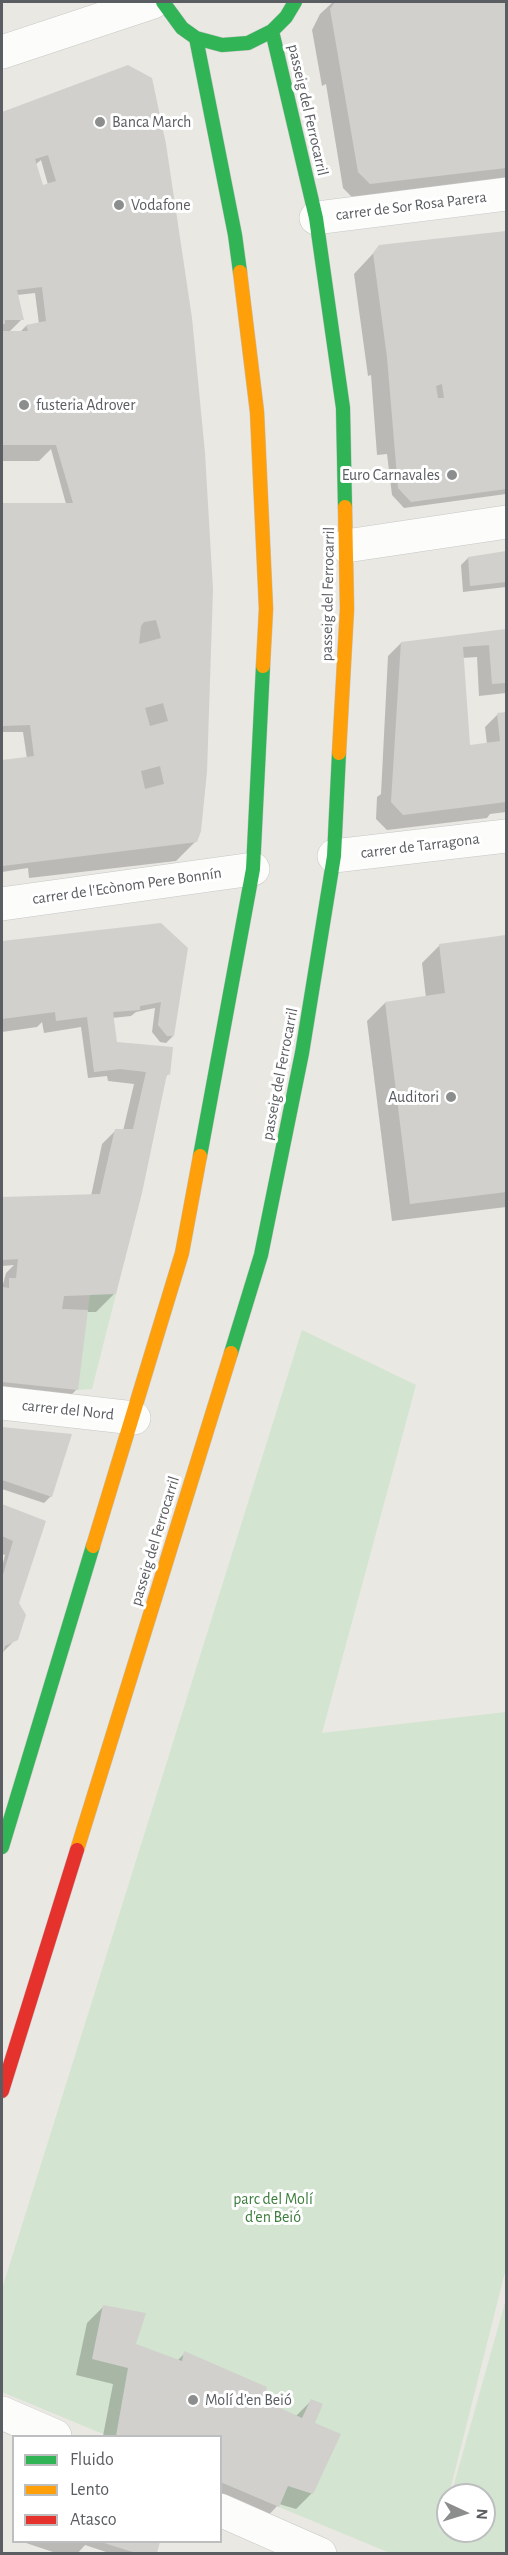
<!DOCTYPE html>
<html>
<head>
<meta charset="utf-8">
<style>
	body { margin:0 }
	#map { position:relative; width:508px; height:2555px; overflow:hidden; background:#e9e8e3; font-family:"Alegreya Sans",sans-serif }
	canvas { display:block }
	.frame { position:absolute; inset:0; border:3px solid #5a5d61; pointer-events:none }
	.legend { position:absolute; left:12px; top:2435px; width:210px; height:108px; box-sizing:border-box; background:#fff; border:2px solid #bdbec0; margin:0; padding:8px 10px; list-style:none; font-size:18px; color:#5a5d61 }
	.legend li { display:flex; align-items:center; gap:12px; height:30px }
	.legend b { width:30px; border:2px solid #bdbec0 }
	.north { position:absolute; left:436px; top:2483px; width:60px; height:60px; box-sizing:border-box; background:#fff; border:2px solid #bdbec0; border-radius:50%; rotate:94deg; font-size:16px; font-weight:700; line-height:24px; text-align:center; color:#5a5d61 }
	.north::after { content:''; display:block; margin:auto; width:21px; height:27px; background:#8c8e8e; clip-path:polygon(50% 0,100% 100%,50% 72%,0 100%) }
</style>
</head>
<body>
<div id="map">
<canvas width="508" height="2555"></canvas>
<div class="frame"></div>
<ul class="legend">
<li><b style="height:8px;background:#30b455"></b>Fluido</li>
<li><b style="height:8px;background:#ff9f0a"></b>Lento</li>
<li><b style="height:8px;background:#e5322d"></b>Atasco</li>
</ul>
<div class="north">N</div>
</div>
<script>
const c = document.querySelector('canvas').getContext('2d');
c.lineJoin = 'round';
function paint(path, color) { c.fillStyle = color; c.fill(path, 'evenodd'); }
const poly = rows => new Path2D(rows.map(r => 'M' + r).join(''));
function strokePath(path, color, width, dash) { c.strokeStyle = color; c.lineWidth = width; c.lineCap = dash ? 'butt' : 'round'; c.setLineDash(dash || []); c.stroke(path); }
function drawText(font, color, halo, rows, align = 'center') {
  c.font = font + ' "Alegreya Sans",sans-serif'; c.lineWidth = 6; c.setLineDash([]); c.textBaseline = 'middle'; c.strokeStyle = halo; c.fillStyle = color; for (const [text, x, y, turn = 0] of rows) {
    c.save(); c.translate(x, y); c.rotate((+turn || 0) * Math.PI / 180); c.textAlign = isNaN(turn) ? turn : align; if (halo) c.strokeText(text, 0, 0); c.fillText(text, 0, 0); c.restore();
  }
}
const green = poly([
	[113,1292,116,1294,92,1389,77,1390,90,1294],
	[302,1330,416,1385,322,1733,506,1712,506,2268,438,2538,448,2506,448,2531,484,2531,484,2495,451,2495,506,2299,506,2553,390,2553,221,2483,220,2436,108,2436,2,2392,2,2289]
]);
const shadow = poly([
	[333,2,506,2,506,179,354,199,343,188,326,84,322,86,312,30,320,14],
	[128,66,196,841,176,861,29,878,28,868,2,872,2,762,27,759,23,732,2,732,2,504,66,504,51,449,39,461,2,461,2,114],
	[41,160,48,185,42,187,35,165],
	[35,293,39,324,26,326,20,332,9,332,22,319,17,295],
	[506,232,506,494,404,508,392,495,387,454,377,455,371,375,368,376,354,274,380,246],
	[506,552,506,587,463,592,461,565,468,558],
	[506,631,506,693,479,696,477,657,462,658,468,746,487,744,485,727,498,714,506,714,506,812,490,814,487,818,387,830,376,819,377,797,381,794,388,656,401,643],
	[161,924,173,1036,166,1043,160,1042,152,1032,155,1008,136,1012,131,1016,112,1018,116,1045,171,1048,168,1074,165,1078,115,1293,96,1312,86,1312,77,1389,64,1402,2,1395,2,1288,6,1273,14,1265,2,1266,2,1199,91,1196,102,1144,115,1131,123,1131,134,1084,108,1081,107,1076,88,1078,81,1027,44,1033,42,1022,37,1027,2,1032,2,942],
	[506,937,506,1207,392,1221,367,1021,385,1003,426,998,422,963,440,945],
	[2,1428,70,1436,51,1496,44,1503,2,1489],
	[2,1506,44,1522,17,1603,16,1639,2,1653,2,1567,5,1555,2,1554],
	[103,2307,134,2345,177,2361,185,2353,261,2401,296,2416,311,2401,312,2493,296,2509,279,2504,265,2519,220,2500,220,2436,103,2436,113,2384,76,2375,87,2323],
	[23,2542,159,2542,155,2554,112,2554,85,2545,77,2554,59,2554]
]);
const building = poly([
	[335,2,506,2,506,168,370,184,358,172,330,9],
	[128,65,152,78,166,144,192,318,205,453,213,589,207,772,201,831,197,842,2,866,2,760,34,756,30,725,2,726,2,503,73,503,56,445,2,445,2,331,28,331,26,325,46,321,42,287,17,290,24,320,5,320,5,324,2,324,2,112],
	[48,155,56,181,43,185,35,159],
	[156,620,161,638,139,644,141,626,144,622],
	[163,703,168,721,150,726,145,708],
	[160,766,164,784,145,789,141,771],
	[506,231,506,489,411,502,398,488,387,357,373,253,379,245],
	[442,384,444,398,438,398,436,386],
	[506,551,506,582,470,586,468,557],
	[506,629,506,683,492,684,489,645,463,647,470,745,500,741,497,713,506,712,506,802,403,815,391,802,401,642],
	[161,923,188,948,174,1036,167,1036,158,1025,161,1002,140,1006,140,1010,113,1012,117,1042,173,1047,170,1075,167,1074,142,1193,116,1294,64,1296,62,1309,88,1310,78,1390,2,1382,2,1287,9,1288,9,1278,16,1278,18,1259,2,1260,2,1197,100,1194,115,1129,133,1129,146,1072,120,1069,94,1072,87,1017,56,1021,55,1012,2,1019,2,941],
	[506,935,506,1192,410,1204,385,1002,445,993,439,944],
	[2,1427,72,1434,52,1497,2,1480],
	[2,1504,46,1521,19,1603,26,1615,18,1640,5,1646,2,1657,2,1578,13,1541,2,1536],
	[103,2305,146,2313,136,2344,182,2361,184,2351,267,2387,263,2400,302,2418,311,2399,323,2404,315,2423,341,2434,313,2494,288,2486,279,2507,220,2482,220,2436,116,2436,128,2368,92,2359],
	[101,2542,160,2542,157,2553,136,2553]
]);
const street = poly([
	[2,52,153,2],
	[316,218,506,194],
	[346,546,506,522],
	[334,856,506,836],
	[2,904,253,869],
	[2,1403,134,1418],
	[2,2413,55,2436],
	[220,2510,320,2554]
]);
const fast = poly([
	[163,2,182,28,196,38,222,45,248,43,272,31,286,17,295,2],
	[272,31,316,218,343,408,345,507],
	[196,38,235,235,240,272],
	[200,1156,253,869,263,666],
	[231,1353,261,1255,302,1053,334,856,339,753],
	[2,1847,93,1546]
]);
const slow = poly([
	[240,272,257,412,266,609,263,666],
	[339,753,347,609,345,507],
	[93,1546,182,1253,200,1156],
	[77,1850,231,1353]
]);
const jam = poly([
	[2,2091,77,1850]
]);
const markers = [
	[100,122,6,"#8c8e8e"],
	[119,205,6,"#8c8e8e"],
	[24,405,6,"#8c8e8e"],
	[452,475,6,"#8c8e8e"],
	[451,1097,6,"#8c8e8e"],
	[193,2400,6,"#8c8e8e"]
];
const streetNames = [
	["passeig del Ferrocarril",308,110,77],
	["carrer de Sor Rosa Parera",411,206,-7],
	["passeig del Ferrocarril",328,594,-89],
	["carrer de Tarragona",420,846,-7],
	["carrer de l'Ecònom Pere Bonnín",127,886,-8],
	["passeig del Ferrocarril",280,1074,-79],
	["carrer del Nord",68,1410,6],
	["passeig del Ferrocarril",155,1541,-73]
];
const poiNames = [
	["Banca March",112,122],
	["Vodafone",131,205],
	["fusteria Adrover",36,405],
	["Euro Carnavales",440,475,"right"],
	["Auditori",439,1097,"right"],
	["Molí d'en Beió",205,2400]
];
const parkNames = [
	["parc del Molí",273,2199],
	["d'en Beió",273,2217]
];
paint(green, '#d3e4d0');
paint(shadow, '#0003');
paint(building, '#d1d0cd');
strokePath(street, '#c6c6c6', 34);
strokePath(fast, '#c5c5c5', 15);
strokePath(slow, '#c5c5c5', 15);
strokePath(jam, '#c5c5c5', 15);
strokePath(street, '#fcfcfb', 33);
strokePath(fast, '#30b455', 14);
strokePath(slow, '#ff9f0a', 14);
strokePath(jam, '#e5322d', 14);
for (const [x, y, r, color] of markers) { const dot = new Path2D(); dot.arc(x, y, r, 0, 2 * Math.PI); c.fillStyle = color; c.fill(dot); strokePath(dot, '#fff', 2); }
drawText('16px', '#5a5d61', '#fff', streetNames);
drawText('16px', '#5a5d61', '#fff', poiNames, 'left');
drawText('16px', '#3c7e3d', '#fff', parkNames);
</script>
</body>
</html>
